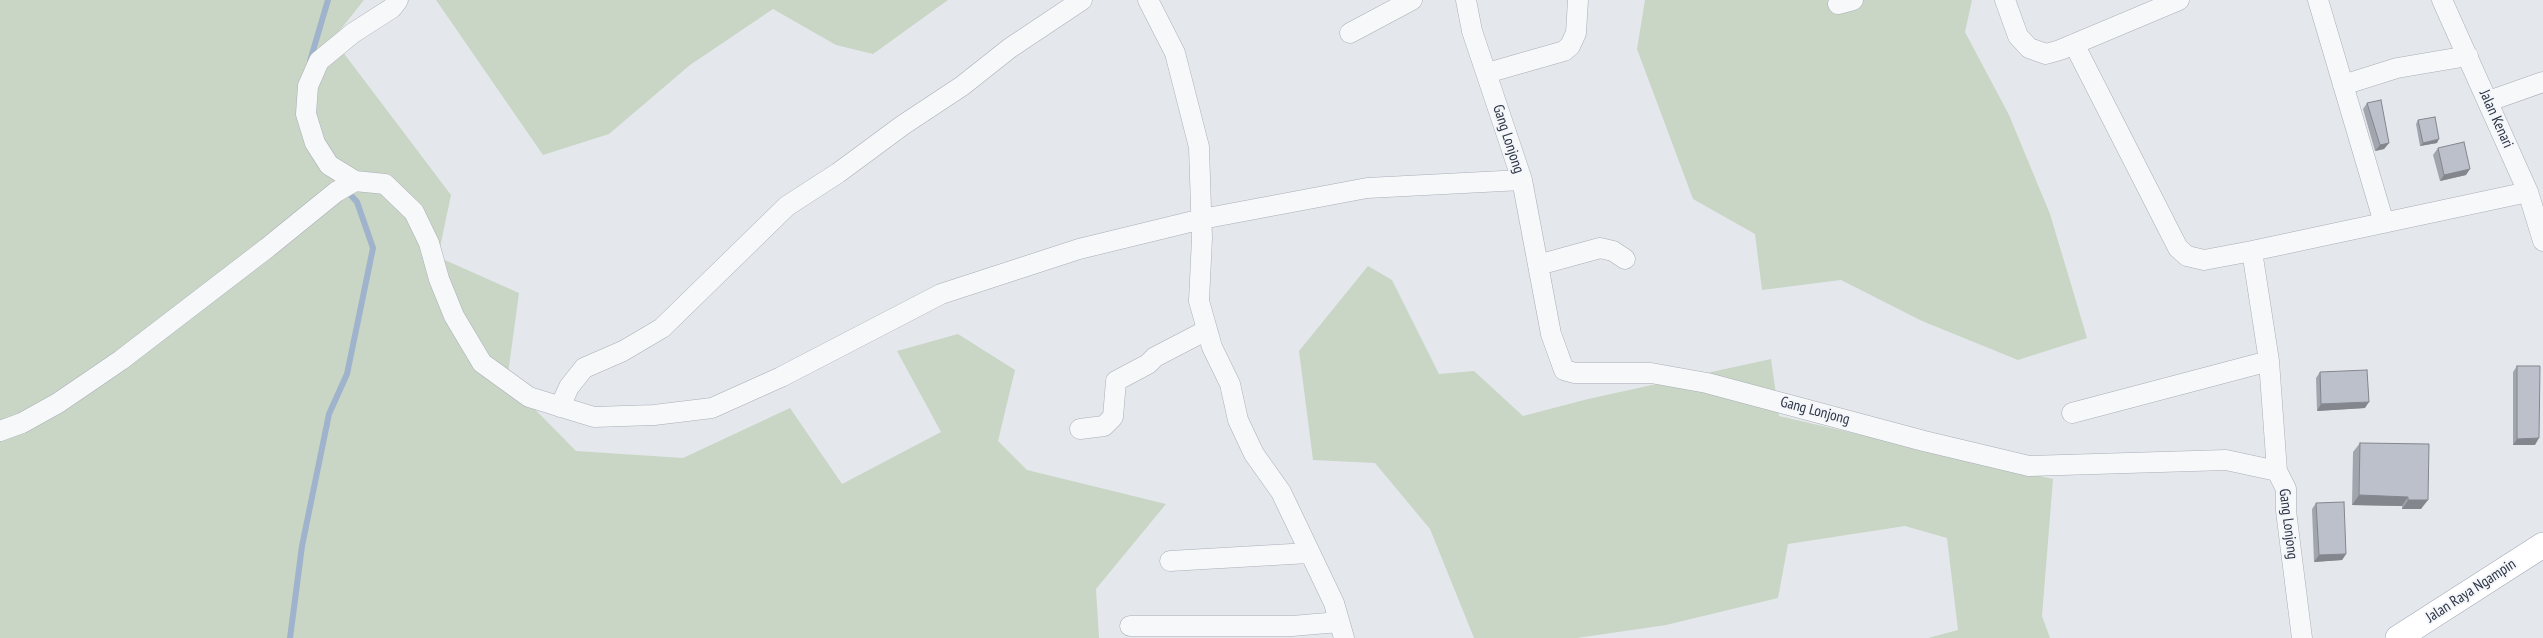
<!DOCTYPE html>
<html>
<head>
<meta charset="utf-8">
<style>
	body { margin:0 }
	canvas { display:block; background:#e4e7ec }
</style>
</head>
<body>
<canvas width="2543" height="638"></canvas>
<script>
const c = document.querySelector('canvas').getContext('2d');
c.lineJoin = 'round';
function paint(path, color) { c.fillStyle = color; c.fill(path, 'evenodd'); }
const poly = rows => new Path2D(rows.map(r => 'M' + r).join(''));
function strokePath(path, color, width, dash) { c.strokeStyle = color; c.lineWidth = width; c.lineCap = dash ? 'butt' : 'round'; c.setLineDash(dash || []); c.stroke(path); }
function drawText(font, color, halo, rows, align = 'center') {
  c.font = font + ' "PT Sans Narrow",sans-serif'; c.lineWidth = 4; c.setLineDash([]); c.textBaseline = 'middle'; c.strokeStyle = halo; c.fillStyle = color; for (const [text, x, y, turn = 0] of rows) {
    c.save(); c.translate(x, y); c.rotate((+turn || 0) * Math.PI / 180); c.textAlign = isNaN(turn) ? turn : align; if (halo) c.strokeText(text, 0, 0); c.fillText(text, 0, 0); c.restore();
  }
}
const green = poly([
	[0,0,364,0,333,39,451,195,438,257,519,293,507,381,576,451,683,458,790,408,842,484,941,432,897,351,958,334,1015,370,998,441,1027,470,1166,504,1096,589,1099,638,0,638],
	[436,0,948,0,873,54,836,45,773,9,690,65,609,134,543,155],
	[1645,0,1972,0,1965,32,2009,115,2050,214,2087,338,2018,360,1922,321,1841,280,1762,290,1755,234,1693,199,1637,49],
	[1368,266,1392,280,1439,374,1474,371,1523,416,1588,399,1771,359,1779,416,2053,479,2042,616,2050,638,1928,638,1958,630,1947,538,1905,526,1788,544,1778,598,1666,625,1577,638,1474,638,1430,529,1375,463,1313,460,1299,351]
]);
const stream = poly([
	[310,61,328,0],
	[290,638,302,546,329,414,347,374,373,248,357,202,345,189]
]);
const minor = poly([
	[398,0,392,8,353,33,319,61,308,86,306,114,315,143,329,165,355,181,385,184,414,212,429,243,439,279,454,316,482,363,529,397,594,417,654,415,712,408,781,377,941,294,1079,249,1202,219,1367,188,1522,180],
	[1148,0,1175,53,1199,147,1202,238,1199,301,1212,347,1230,384,1238,420,1254,454,1281,492,1334,603,1344,638],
	[1466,0,1472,31,1522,180,1551,334,1564,370,1575,373,1651,373,1707,383,1924,441,2029,466,2226,460,2277,471,2286,489,2286,511,2302,638],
	[2005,0,2018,36,2029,48,2046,54,2060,50,2179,0],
	[2318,0,2384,223],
	[2442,0,2528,192,2543,241],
	[1838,4,1853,0],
	[1350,33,1412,0],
	[2074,44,2178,248,2187,256,2204,260,2252,251],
	[1487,73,1564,51,1570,46,1576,33,1578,0],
	[2343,85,2397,68,2468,56],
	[2489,101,2543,82],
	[1538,265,1600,248,1613,251,1625,259],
	[560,407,569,387,584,368,623,351,662,328,787,206,838,173,903,125,962,86,1010,48,1082,0],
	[2072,413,2269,361],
	[1080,429,1104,426,1113,417,1116,381,1148,364,1155,357,1207,330],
	[0,431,22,423,58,403,121,360,267,248,336,192,355,181],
	[2277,471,2269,361,2252,251,2528,192],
	[1170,561,1309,553],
	[1130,626,1292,626,1339,622]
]);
const major = poly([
	[2398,638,2543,545]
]);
const wall = poly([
	[2367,103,2389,143,2384,149,2375,151,2363,109],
	[2418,120,2437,143,2420,146,2416,124],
	[2438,148,2466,175,2440,181,2433,155],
	[2517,366,2535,445,2513,445,2513,372],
	[2320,372,2365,408,2317,411,2316,378],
	[2360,443,2421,509,2402,509,2402,506,2352,505,2353,452],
	[2316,503,2346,554,2342,560,2314,562,2312,509]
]);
const shadedWall = poly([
	[2439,139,2437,143,2420,146,2423,143],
	[2389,143,2384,149,2375,151,2380,145],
	[2470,169,2466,175,2440,181,2444,175],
	[2369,402,2365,408,2317,411,2321,404],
	[2539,438,2535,445,2513,445,2517,439],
	[2359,495,2408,497,2402,506,2352,505],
	[2408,500,2428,500,2421,509,2402,509],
	[2346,554,2342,560,2314,562,2319,555]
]);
const building = poly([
	[2381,100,2389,143,2380,145,2367,103,2381,100],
	[2435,117,2439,139,2423,143,2418,120,2435,117],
	[2464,142,2470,169,2444,175,2438,148,2464,142],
	[2517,366,2540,366,2539,438,2517,439,2517,366],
	[2367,370,2369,402,2321,404,2320,372,2367,370],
	[2360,443,2429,444,2428,500,2408,500,2408,497,2359,495,2360,443],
	[2344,502,2346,554,2319,555,2316,503,2344,502]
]);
const streetNames = [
	["Jalan Kenari",2496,119,66],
	["Gang Lonjong",1508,139,72],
	["Gang Lonjong",1815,411,15],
	["Gang Lonjong",2288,524,83],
	["Jalan Raya Ngampin",2471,591,-33]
];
paint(green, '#c9d6c5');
strokePath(stream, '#9fb4cc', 6);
strokePath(minor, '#a9aeb7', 21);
strokePath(major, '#a3abb8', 26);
strokePath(minor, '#f7f8fa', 20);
strokePath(major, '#fff', 25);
paint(wall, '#a1a5ae');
paint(shadedWall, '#83868d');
paint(building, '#bbc0ca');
strokePath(building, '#83868d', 1);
drawText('15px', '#2b3445', '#f4f6f9', streetNames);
</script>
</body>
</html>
